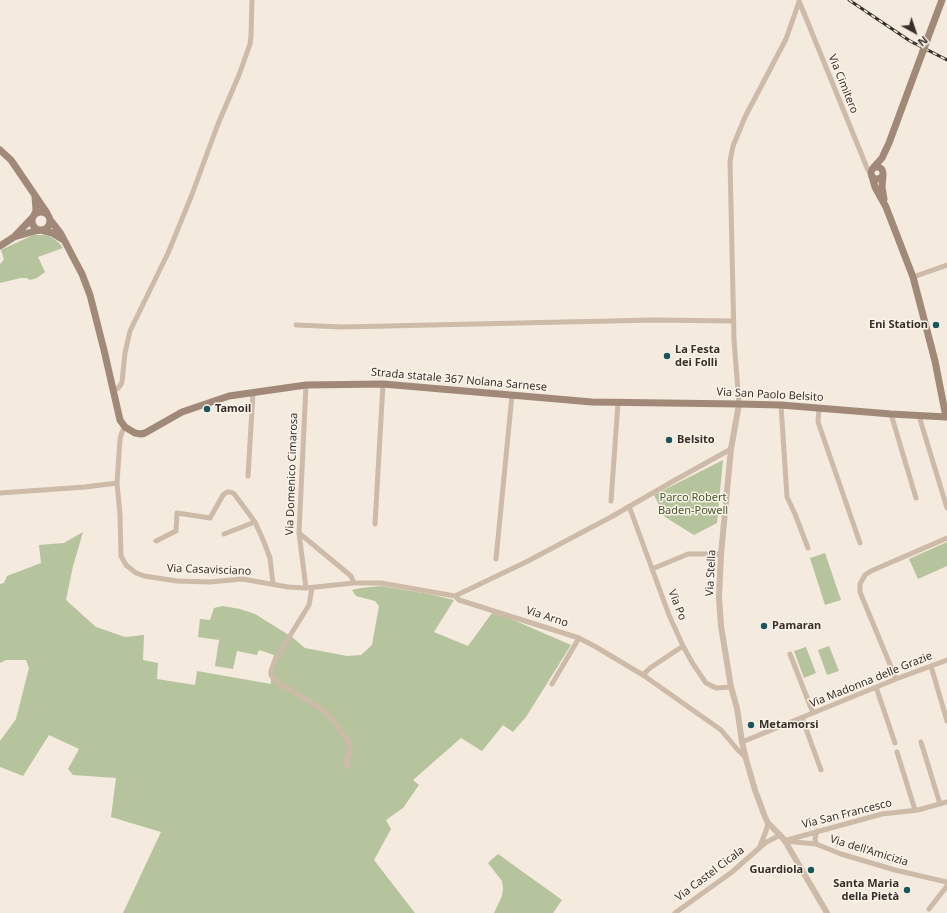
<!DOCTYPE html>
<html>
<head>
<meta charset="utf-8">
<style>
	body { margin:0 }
	#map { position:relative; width:947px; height:913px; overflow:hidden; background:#f4eadd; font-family:"Noto Sans",sans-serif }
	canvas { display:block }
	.north { position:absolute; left:895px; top:12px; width:40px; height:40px; -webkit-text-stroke:3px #fbf4ea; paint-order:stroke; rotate:140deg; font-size:11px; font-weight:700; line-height:16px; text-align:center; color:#392f29 }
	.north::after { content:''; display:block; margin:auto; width:14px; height:18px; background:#392f29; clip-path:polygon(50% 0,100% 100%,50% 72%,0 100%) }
</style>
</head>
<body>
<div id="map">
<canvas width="947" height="913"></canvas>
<div class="north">N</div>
</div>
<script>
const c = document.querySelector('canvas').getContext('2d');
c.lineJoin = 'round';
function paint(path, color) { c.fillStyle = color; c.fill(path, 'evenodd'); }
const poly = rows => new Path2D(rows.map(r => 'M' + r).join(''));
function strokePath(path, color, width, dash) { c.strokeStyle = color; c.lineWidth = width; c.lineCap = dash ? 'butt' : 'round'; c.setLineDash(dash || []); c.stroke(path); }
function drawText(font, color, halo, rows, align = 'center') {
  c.font = font + ' "Noto Sans",sans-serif'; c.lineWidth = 3; c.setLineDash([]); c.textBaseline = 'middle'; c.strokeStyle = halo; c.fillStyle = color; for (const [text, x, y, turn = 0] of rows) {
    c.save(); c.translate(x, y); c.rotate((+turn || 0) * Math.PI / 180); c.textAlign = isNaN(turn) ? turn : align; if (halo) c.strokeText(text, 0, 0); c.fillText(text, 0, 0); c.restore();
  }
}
const green = poly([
	[33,235,43,235,49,236,54,239,59,243,63,248,38,257,45,272,37,278,30,280,27,278,21,278,0,283,0,264,2,262,4,259,1,250],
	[723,460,717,523,694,535,665,517,654,495],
	[83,532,73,566,66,600,96,627,125,637,144,635,143,660,158,663,157,679,195,685,197,671,271,684,270,668,274,655,259,650,257,655,237,651,233,669,215,666,219,640,198,637,200,619,210,620,214,608,223,606,240,609,255,614,292,637,305,648,347,656,361,655,372,645,379,606,375,601,356,596,352,590,361,588,381,586,429,594,454,600,434,632,468,646,492,613,511,619,571,645,526,717,513,732,503,725,482,751,461,738,413,780,419,785,403,808,386,820,391,829,374,860,415,913,121,913,123,913,161,832,111,817,116,778,73,775,68,769,79,749,49,735,23,776,0,767,0,741,16,719,29,668,26,660,6,660,0,663,0,584,4,583,7,576,41,563,39,545,64,543],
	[947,542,947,566,918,579,909,559],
	[825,553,841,600,825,605,810,558],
	[829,646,839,671,827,675,818,650],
	[806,647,816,673,804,678,794,651],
	[498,854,562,900,553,913,494,913,502,896,503,889,502,881,488,863]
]);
const minor = poly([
	[799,1,863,158,867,168,871,174],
	[913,277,947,265],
	[296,325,342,327,654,320,733,321],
	[113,390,117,389,120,386,122,382,125,353,130,331,168,253,191,197,218,124,239,75,250,44,251,36,252,0],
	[739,404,734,340,730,161,733,146,745,117,786,39,799,2],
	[781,405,787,497,795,514,808,548],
	[819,408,818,422,860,543],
	[891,414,916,498],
	[919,416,947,508],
	[248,476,253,393],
	[117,483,120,515,121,556,126,565,136,573,144,576,177,581,210,582,242,579,288,587,306,588,354,583,381,583,455,596,459,600,579,638,596,647,643,675,714,725,721,730,737,749,746,758],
	[0,493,85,487,117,483,120,439,122,432,125,427],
	[611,501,618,403],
	[629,506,669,615,683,646,693,664,706,683,716,688,731,687],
	[375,524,383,384],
	[299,533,351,576,354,583],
	[224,534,255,522],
	[156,541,176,531,177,513,210,518,223,495,227,492,230,492,233,493,235,495,255,522,264,542,270,558,273,584],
	[496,559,512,395],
	[652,569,688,554,721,554],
	[306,588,299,533,306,385],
	[312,588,309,605,275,660,271,671,271,675,279,684,291,690,315,705,325,712,334,721,350,744,350,749,346,761,348,767],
	[455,596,526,562,611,517,677,479,731,449],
	[790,654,813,713],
	[931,666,947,721],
	[643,675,650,668,683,646],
	[896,679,860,592,860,584,865,575,871,571,947,538],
	[552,684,579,638],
	[876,687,895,743],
	[802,718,821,770],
	[742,742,896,679,947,660],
	[921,742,940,804],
	[897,752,915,810],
	[787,840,882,814,918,810,947,802],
	[785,841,816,844,841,854,895,870,947,882],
	[816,844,815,838,817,831],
	[760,846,766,831,768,823],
	[929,909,947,886],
	[675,913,732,872,765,843,780,835]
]);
const tertiary = poly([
	[739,404,731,449,721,554,719,597,721,626,731,687,737,708,742,742,746,759,755,790,765,817,768,823,780,835,785,841,827,913]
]);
const secondary = poly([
	[927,40,942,0],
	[0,150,11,160,47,213],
	'871 173a6 6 0 1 1 12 0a6 6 0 1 1-12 0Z',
	[873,168,882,158,889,143,923,51],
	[883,175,882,187,884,199],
	'32 221a9 9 0 1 1 18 0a9 9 0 1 1-18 0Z',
	[51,221,61,234,73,257,82,274,90,295,104,350,120,420,125,427,135,433,141,434,145,433,182,412,229,396,306,385,383,384,592,402,739,404,781,405,891,414,946,417,935,361,913,277,886,207,875,187,872,176],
	[14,237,33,217,35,213,36,210,35,196],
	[0,246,14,237,35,231,41,230,52,233,62,239]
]);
const rail = poly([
	[849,0,910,41,947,60]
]);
const secondaryBridge = poly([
	[923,51,927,40]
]);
const markers = [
	[936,325,4,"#1c565d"],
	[667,356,4,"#1c565d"],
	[207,409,4,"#1c565d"],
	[669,440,4,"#1c565d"],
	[764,626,4,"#1c565d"],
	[751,725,4,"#1c565d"],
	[811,870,4,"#1c565d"],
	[907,890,4,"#1c565d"]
];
const streetNames = [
	["Via Cimitero",843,84,68],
	["Strada statale 367 Nolana Sarnese",459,380,5],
	["Via San Paolo Belsito",770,395,3],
	["Via Domenico Cimarosa",292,474,-88],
	["Via Casavisciano",209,570,2],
	["Via Stella",711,573,-87],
	["Via Po",677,605,69],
	["Via Arno",547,617,18],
	["Via Madonna delle Grazie",871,680,-22],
	["Via San Francesco",847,814,-14],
	["Via dell'Amicizia",869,851,17],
	["Via Castel Cicala",710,874,-37]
];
const poiNames = [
	["Eni Station",928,325,"right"],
	["La Festa",675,350],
	["dei Folli",675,363],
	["Tamoil",215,409],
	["Belsito",677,440],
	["Pamaran",772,626],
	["Metamorsi",759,725],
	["Guardiola",803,870,"right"],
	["Santa Maria",899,884,"right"],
	["della Pietà",899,897,"right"]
];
const parkNames = [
	["Parco Robert",693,498],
	["Baden-Powell",693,511]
];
paint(green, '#b5c49c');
strokePath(minor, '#cdbaa8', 5);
strokePath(tertiary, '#cdbaa8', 6);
strokePath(secondary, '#a08979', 7);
strokePath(rail, '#392f29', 3);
strokePath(rail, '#fbf4ea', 1.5, [4.5]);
strokePath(secondaryBridge, '#a08979', 7);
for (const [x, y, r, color] of markers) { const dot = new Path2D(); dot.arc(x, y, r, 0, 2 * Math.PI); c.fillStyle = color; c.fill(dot); strokePath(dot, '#fbf4ea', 1.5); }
drawText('11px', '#392f29', '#fbf4ea', streetNames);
drawText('bold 11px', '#392f29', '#fbf4ea', poiNames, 'left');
drawText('11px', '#46592b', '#fbf4ea', parkNames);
</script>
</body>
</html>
